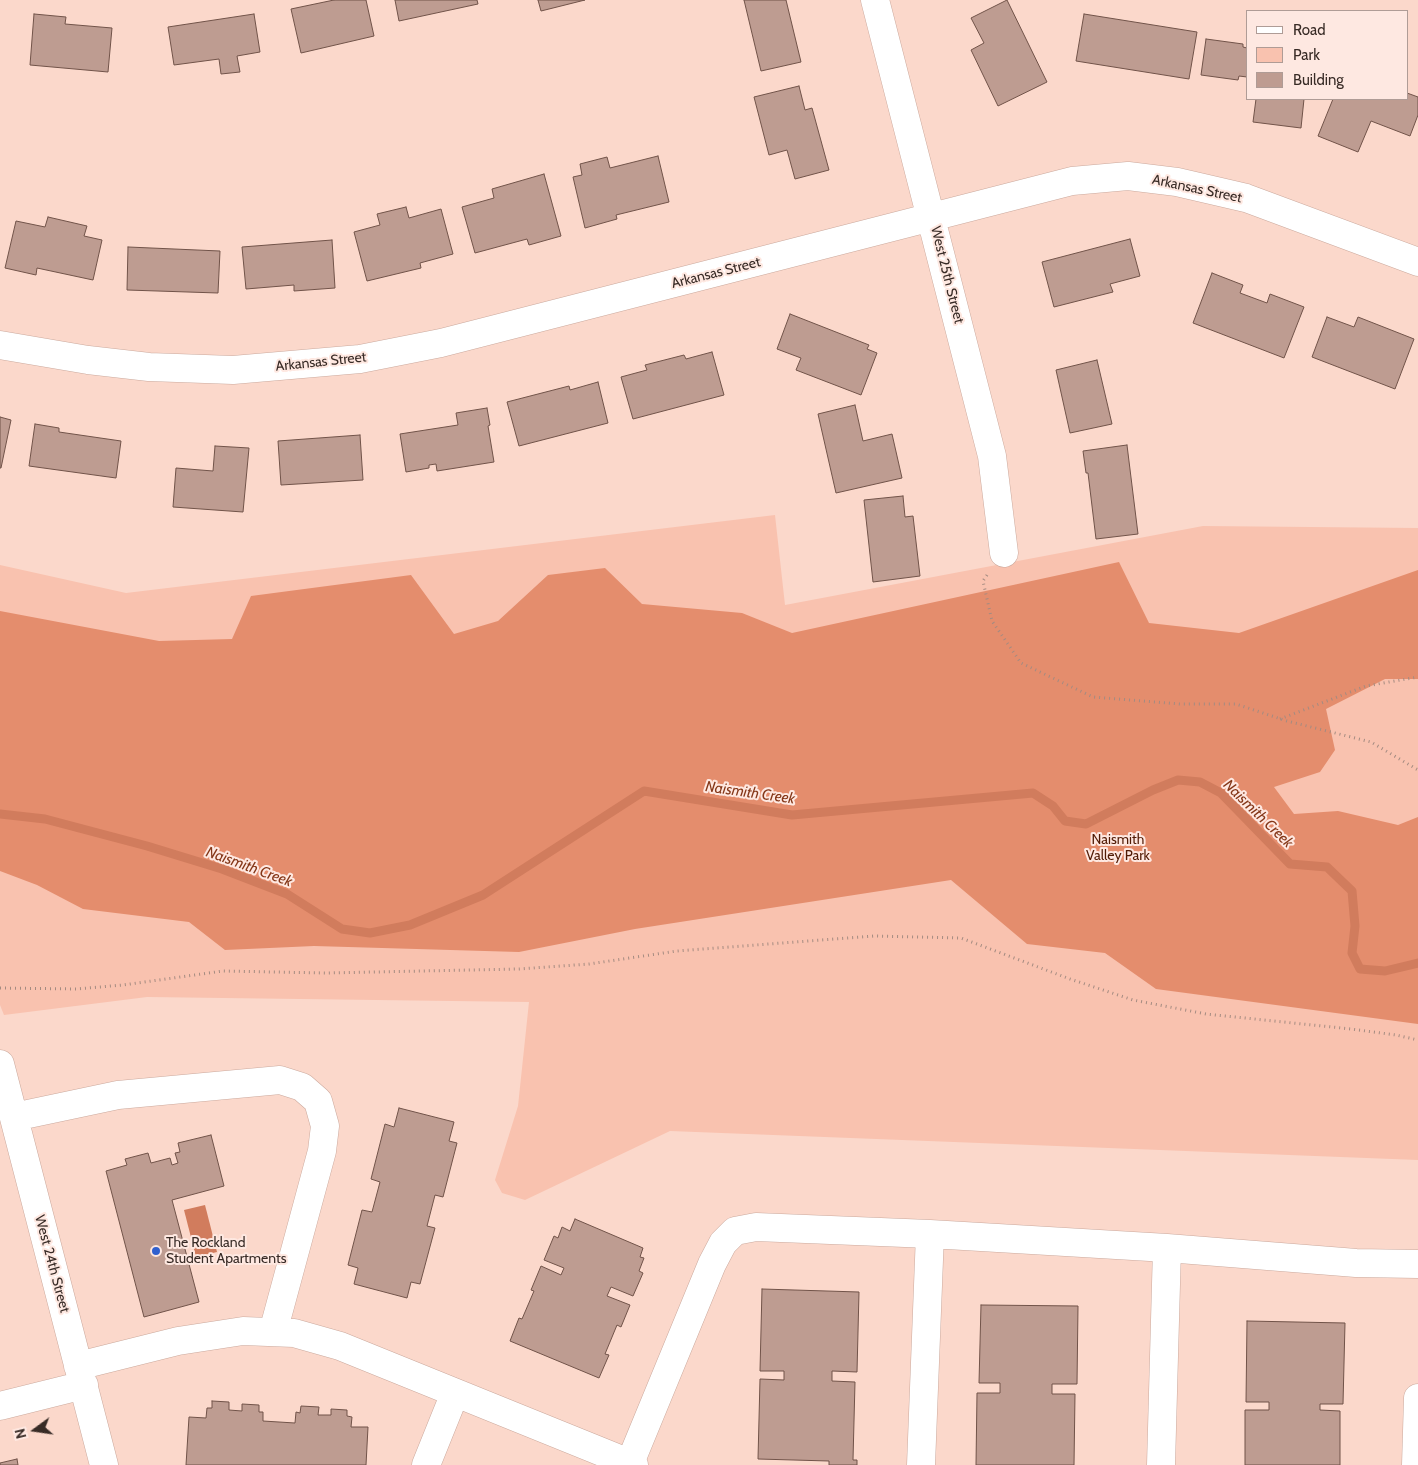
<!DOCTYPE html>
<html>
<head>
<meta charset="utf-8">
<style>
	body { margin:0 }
	#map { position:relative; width:1418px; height:1465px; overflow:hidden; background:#fbd8cb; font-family:Cabin,sans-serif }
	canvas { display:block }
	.legend { position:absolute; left:1246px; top:10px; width:162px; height:90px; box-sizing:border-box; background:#fee8e1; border:1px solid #af9c96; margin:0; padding:6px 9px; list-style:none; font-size:15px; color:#382b26 }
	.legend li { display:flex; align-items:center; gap:10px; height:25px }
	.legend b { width:25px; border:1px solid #af9c96 }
	.north { position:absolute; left:10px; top:1405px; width:50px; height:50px; -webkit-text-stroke:4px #fee8e1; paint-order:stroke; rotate:256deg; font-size:14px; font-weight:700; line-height:20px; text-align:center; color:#382b26 }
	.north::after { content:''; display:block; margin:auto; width:18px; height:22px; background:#382b26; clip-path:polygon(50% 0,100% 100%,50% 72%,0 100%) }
</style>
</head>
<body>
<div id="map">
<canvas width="1418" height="1465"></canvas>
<ul class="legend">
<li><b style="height:6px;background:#fff"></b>Road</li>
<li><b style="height:14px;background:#f9c2af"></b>Park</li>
<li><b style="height:14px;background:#be9c91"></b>Building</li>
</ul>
<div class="north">N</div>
</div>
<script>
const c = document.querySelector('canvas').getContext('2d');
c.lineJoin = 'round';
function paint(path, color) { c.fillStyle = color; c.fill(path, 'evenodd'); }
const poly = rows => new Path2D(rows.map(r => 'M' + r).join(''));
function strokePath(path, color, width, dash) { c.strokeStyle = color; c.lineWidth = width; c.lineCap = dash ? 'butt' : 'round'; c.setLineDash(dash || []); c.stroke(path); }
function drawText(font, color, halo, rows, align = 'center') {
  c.font = font + ' Cabin,sans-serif'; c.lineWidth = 4; c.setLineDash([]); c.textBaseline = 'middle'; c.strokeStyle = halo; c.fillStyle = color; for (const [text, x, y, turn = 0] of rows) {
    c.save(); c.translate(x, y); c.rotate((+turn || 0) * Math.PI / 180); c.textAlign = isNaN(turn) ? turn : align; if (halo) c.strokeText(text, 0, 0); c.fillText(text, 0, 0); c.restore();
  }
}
const green = poly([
	[775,515,785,605,1203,526,1418,528,1418,1160,670,1131,525,1200,502,1193,495,1180,518,1106,529,1002,147,997,4,1015,0,1005,0,565,126,593]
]);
const forest = poly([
	[1119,562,1149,623,1239,633,1418,570,1418,679,1385,679,1326,709,1335,750,1320,772,1274,787,1294,814,1338,811,1398,825,1418,817,1418,1024,1156,989,1105,953,1027,944,951,880,635,929,519,952,314,946,225,950,189,922,83,909,37,885,0,871,0,611,159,641,232,639,251,596,411,575,454,634,498,621,548,575,605,568,642,604,742,613,792,633]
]);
const water = poly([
	[205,1205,217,1252,196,1257,184,1210]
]);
const stream = poly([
	[0,814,45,819,147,846,222,869,287,894,342,929,370,933,410,925,483,895,644,791,792,815,1033,793,1053,806,1065,821,1086,824,1153,790,1178,780,1200,782,1221,793,1290,864,1327,867,1352,891,1355,926,1352,953,1360,969,1385,971,1418,963]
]);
const building = poly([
	[334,0,366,0,374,36,301,53,291,9,334,0],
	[395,0,477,0,478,4,399,21,395,0],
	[538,0,585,0,541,11,538,0],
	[744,0,786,0,801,62,761,71,744,0],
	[1007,0,1047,82,998,106,971,50,984,43,971,18,1007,0],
	[34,14,66,17,65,24,112,28,108,72,30,65,34,14],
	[254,14,260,52,237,56,240,72,221,74,219,59,174,65,168,27,254,14],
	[1084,14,1197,32,1189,79,1076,61,1084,14],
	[1206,39,1243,44,1243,47,1247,48,1247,77,1239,76,1238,80,1201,75,1206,39],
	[799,86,805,110,812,108,829,170,795,179,787,150,769,155,754,97,799,86],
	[1407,93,1418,97,1418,115,1410,136,1371,121,1358,152,1318,136,1333,99,1407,99,1407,93],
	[1256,99,1304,99,1301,128,1253,122,1256,99],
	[658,156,669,202,616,215,617,219,585,228,573,177,582,175,580,164,607,157,610,168,658,156],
	[544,174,561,236,529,245,527,239,475,253,462,207,494,198,492,189,544,174],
	[406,207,409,218,441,209,453,254,420,263,421,268,367,281,354,232,380,225,377,214,406,207],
	[48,217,87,226,84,236,102,240,93,280,37,268,36,275,5,268,16,221,45,227,48,217],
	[1130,239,1140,276,1110,284,1113,292,1054,307,1042,262,1130,239],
	[332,240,335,288,294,291,294,285,246,289,242,247,332,240],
	[128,247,220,251,218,293,127,290,128,247],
	[1212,273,1243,285,1240,293,1267,303,1270,294,1304,307,1284,358,1193,323,1212,273],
	[790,314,869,345,867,349,877,353,861,395,796,370,801,358,777,349,790,314],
	[1327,317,1354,327,1358,317,1414,339,1395,389,1312,357,1327,317],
	[712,352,724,395,633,419,621,377,647,370,645,365,684,355,686,359,712,352],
	[1097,360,1112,424,1070,433,1056,370,1097,360],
	[598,382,608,423,519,446,507,402,569,386,570,390,598,382],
	[855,405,863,441,892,434,902,478,836,493,818,414,855,405],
	[487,408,490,425,488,426,494,462,437,471,436,464,429,465,429,468,406,472,400,434,458,425,456,413,487,408],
	[0,417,11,420,1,468,0,468,0,417],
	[35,424,59,428,59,432,121,441,116,478,29,466,35,424],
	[360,435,363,480,281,485,278,441,360,435],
	[1127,445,1138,534,1096,539,1088,473,1086,473,1083,451,1127,445],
	[215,446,249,448,243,512,173,507,176,468,213,471,215,446],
	[903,496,905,517,913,516,920,576,873,582,864,500,903,496],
	[399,1108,454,1122,449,1141,457,1143,443,1197,435,1195,427,1226,435,1228,420,1284,411,1282,407,1298,354,1284,358,1268,348,1265,362,1210,372,1212,380,1182,371,1179,385,1124,394,1127,399,1108],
	[211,1135,224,1186,172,1200,199,1302,144,1317,106,1171,127,1165,125,1159,148,1153,151,1163,170,1158,172,1165,178,1163,175,1153,180,1152,178,1143,211,1135],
	[575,1219,643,1248,640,1257,644,1258,639,1271,643,1273,633,1296,611,1287,607,1296,630,1305,621,1327,617,1325,605,1354,609,1355,599,1378,510,1341,519,1318,522,1319,534,1291,531,1290,541,1266,561,1275,564,1268,544,1260,554,1236,558,1238,562,1227,570,1231,575,1219],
	[762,1289,859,1292,857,1372,832,1371,832,1381,855,1382,853,1460,857,1460,857,1465,829,1465,829,1461,758,1459,760,1379,784,1380,784,1371,760,1371,762,1289],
	[981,1305,1078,1306,1077,1384,1052,1384,1052,1394,1075,1394,1074,1465,976,1465,977,1393,1000,1393,1000,1383,979,1383,981,1305],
	[1247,1321,1345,1323,1343,1404,1320,1404,1320,1410,1340,1411,1340,1465,1245,1465,1245,1410,1269,1410,1269,1402,1246,1402,1247,1321],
	[212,1401,229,1402,229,1410,242,1411,242,1404,259,1405,259,1412,263,1412,263,1421,295,1423,296,1412,300,1413,301,1406,319,1407,318,1415,331,1415,331,1409,347,1410,347,1416,352,1417,351,1427,368,1427,366,1465,186,1465,189,1417,206,1418,207,1408,212,1408,212,1401],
	[17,1459,18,1465,0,1465,0,1463,17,1459]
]);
const path = poly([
	[987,575,983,581,992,621,1021,663,1093,697,1180,704,1236,704,1287,721,1371,742,1418,770],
	[1280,719,1366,686,1418,677],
	[0,988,76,989,123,985,223,971,326,973,519,969,589,964,677,951,874,936,961,938,1070,979,1133,1000,1206,1014,1351,1029,1396,1035,1418,1040]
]);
const minor = poly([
	[875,0,992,456,1004,553],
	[0,345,88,360,149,367,233,370,360,359,441,343,1072,181,1128,176,1177,182,1246,198,1418,262],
	[0,1064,104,1465],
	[14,1117,118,1095,280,1080,302,1087,318,1101,325,1126,322,1151,273,1332],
	[78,1366,178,1341,243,1331,294,1333,340,1346,634,1465],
	[0,1406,84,1385],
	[630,1463,712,1264,723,1243,735,1231,756,1227,930,1234,1167,1248,1356,1263,1418,1264],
	[426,1465,455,1393],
	[921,1465,930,1234],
	[1161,1465,1167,1248],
	[1416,1465,1418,1398]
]);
const markers = [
	[156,1251,5,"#3060cf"]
];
const streetNames = [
	["Arkansas Street",1197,189,12],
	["Arkansas Street",716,273,-14],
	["West 25th Street",947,275,76],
	["Arkansas Street",321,362,-6],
	["West 24th Street",52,1264,75]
];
const parkNames = [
	["Naismith",1118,840],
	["Valley Park",1118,856]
];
const poiNames = [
	["The Rockland",166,1243],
	["Student Apartments",166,1259]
];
const waterNames = [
	["Naismith Creek",750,793,8],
	["Naismith Creek",1258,814,44],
	["Naismith Creek",249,867,20]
];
paint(green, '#f9c2af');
paint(forest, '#e48d6d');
paint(water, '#d17c5d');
strokePath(stream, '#d17c5d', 9);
paint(building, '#be9c91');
strokePath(building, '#715349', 1);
strokePath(minor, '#cba99d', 29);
strokePath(path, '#a48b81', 3, [1, 4]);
strokePath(minor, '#fff', 28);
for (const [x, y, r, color] of markers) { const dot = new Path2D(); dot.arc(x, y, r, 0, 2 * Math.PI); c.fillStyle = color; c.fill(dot); strokePath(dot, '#fee8e1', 2); }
drawText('14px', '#382b26', '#fee8e1', streetNames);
drawText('14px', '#511b05', '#fee8e1', parkNames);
drawText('14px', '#382b26', '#fee8e1', poiNames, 'left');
drawText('italic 15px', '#853718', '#fee8e1', waterNames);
</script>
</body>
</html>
